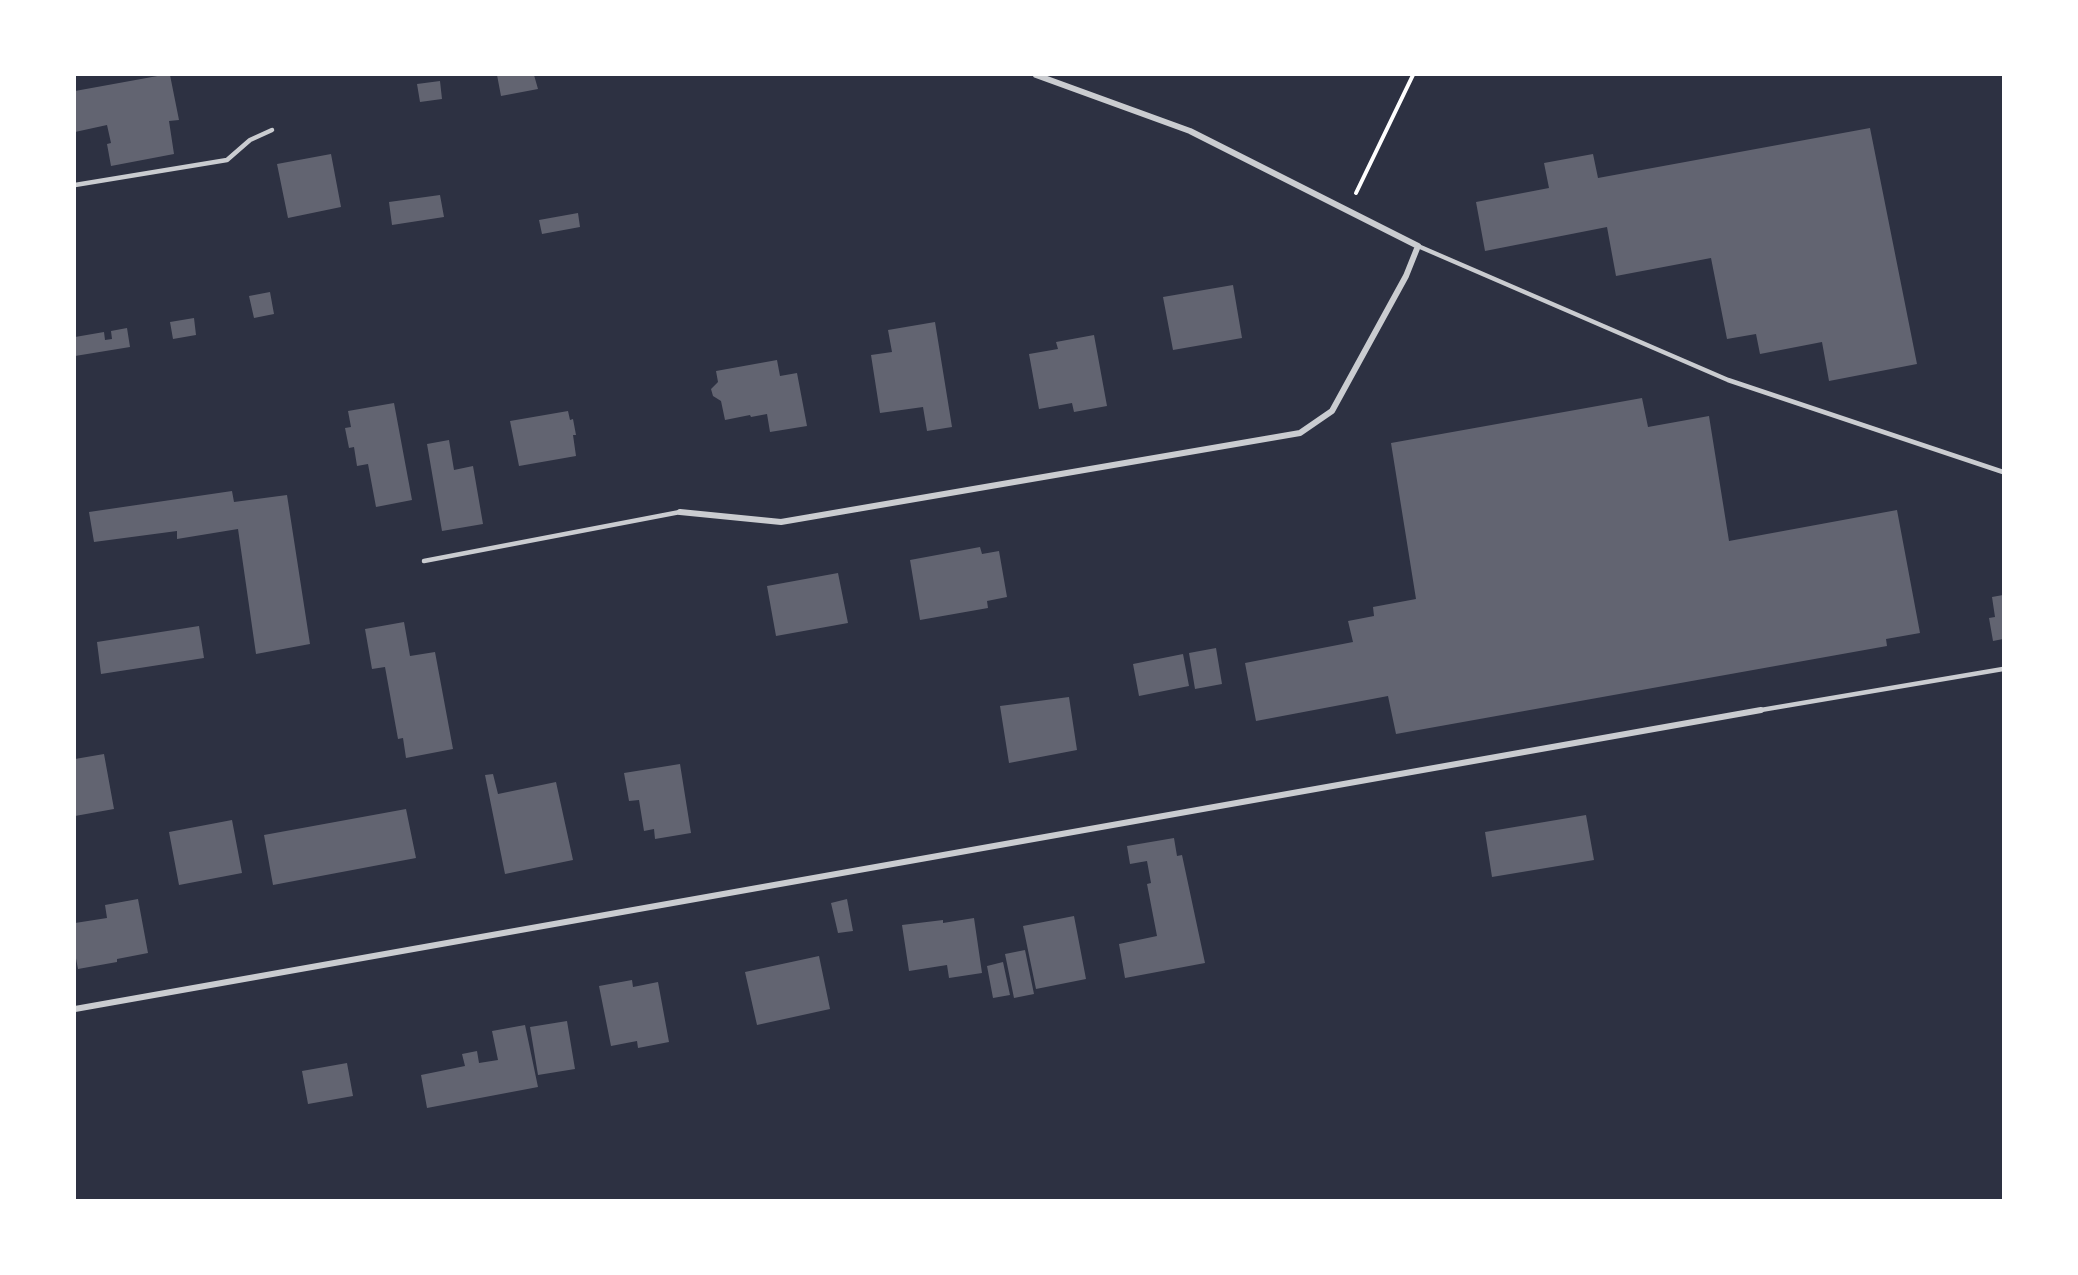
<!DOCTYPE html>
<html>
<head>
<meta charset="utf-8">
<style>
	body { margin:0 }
	#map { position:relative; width:2078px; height:1275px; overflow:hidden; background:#2d3142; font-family:"Noto Sans",sans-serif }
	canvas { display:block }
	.frame { position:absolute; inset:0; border:76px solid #fff; pointer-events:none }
</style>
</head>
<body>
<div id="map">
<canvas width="2078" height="1275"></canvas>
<div class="frame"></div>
</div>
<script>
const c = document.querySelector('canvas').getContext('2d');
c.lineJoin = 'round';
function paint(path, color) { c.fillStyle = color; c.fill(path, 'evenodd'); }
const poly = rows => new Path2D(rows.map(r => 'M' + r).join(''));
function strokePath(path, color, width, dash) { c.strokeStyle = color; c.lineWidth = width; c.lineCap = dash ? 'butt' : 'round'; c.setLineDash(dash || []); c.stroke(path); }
const building = poly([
	[163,75,170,75,179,120,169,121,174,154,111,166,107,144,111,143,107,125,75,132,75,91],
	[497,75,534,75,538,89,501,96],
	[440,81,442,99,420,102,417,84],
	[1870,128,1917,364,1829,381,1822,342,1760,354,1756,334,1727,339,1711,258,1616,276,1607,227,1485,251,1476,202,1549,188,1544,163,1593,154,1598,178],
	[331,154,341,207,288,218,277,164],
	[440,195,444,217,392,225,389,202],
	[578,213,580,227,542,234,539,220],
	[1233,285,1242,338,1173,350,1163,297],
	[270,292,274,314,254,318,249,296],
	[194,318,196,335,173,339,170,322],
	[935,322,952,427,927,431,923,407,880,413,871,355,892,352,888,330],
	[127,328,130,347,75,356,75,337,104,332,105,340,112,339,111,331],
	[1094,335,1107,406,1074,412,1072,403,1039,409,1029,354,1058,349,1056,342],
	[777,360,780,376,797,373,807,426,770,432,767,414,751,417,750,415,725,420,721,401,713,396,711,389,718,382,716,371],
	[1642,398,1648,427,1709,416,1729,541,1897,510,1920,633,1886,639,1887,646,1396,734,1388,696,1256,721,1245,663,1353,642,1348,621,1374,616,1373,607,1416,599,1391,443],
	[394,403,412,500,376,507,368,464,357,466,354,447,349,448,345,428,351,427,348,411],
	[568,411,570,420,573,419,576,435,573,435,576,456,519,466,510,421],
	[449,440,454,470,473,466,483,524,442,531,427,444],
	[232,491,234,502,287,495,310,644,256,654,238,529,177,539,177,531,94,542,89,512],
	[980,547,982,554,999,551,1007,597,987,601,988,608,920,620,910,560],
	[838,573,848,623,776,636,767,586],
	[2003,595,2003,639,1993,641,1989,618,1995,617,1992,597],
	[404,622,410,656,435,652,453,749,406,758,403,738,398,739,385,667,372,669,365,629],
	[199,626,204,658,101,674,97,642],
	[1216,648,1222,684,1195,689,1189,653],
	[1183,654,1189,686,1139,696,1133,664],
	[1069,697,1077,750,1009,763,1000,706],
	[104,754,114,809,75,816,75,759],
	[680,764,691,833,655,839,654,829,644,831,639,800,629,801,624,773],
	[493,774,498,794,556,782,573,860,505,874,485,775],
	[406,809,416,858,273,885,264,835],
	[1586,815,1594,860,1492,877,1485,832],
	[232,820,242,873,179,885,169,832],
	[1174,838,1177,856,1182,855,1205,963,1125,978,1119,944,1157,936,1147,884,1151,883,1147,861,1130,864,1127,846],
	[138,899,148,953,117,959,117,962,78,969,75,953,75,923,107,918,105,905],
	[847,899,853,931,838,933,831,903],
	[1074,916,1086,979,1036,989,1023,926],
	[974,918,982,973,949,978,947,965,909,971,902,925,943,920,943,923],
	[1025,950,1034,994,1014,998,1005,954],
	[819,956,830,1009,757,1025,745,972],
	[1003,962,1010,995,993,998,987,966],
	[632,980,633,987,658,982,669,1042,638,1048,637,1041,611,1046,599,986],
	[567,1021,575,1069,538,1075,530,1027],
	[525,1025,538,1087,427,1108,421,1075,465,1066,462,1054,477,1051,479,1063,498,1060,492,1031],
	[347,1063,353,1096,308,1104,302,1071]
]);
const path = poly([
	[1356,193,1413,75]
]);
const service = poly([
	[75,185,227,160,250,140,272,130],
	[1418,246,1728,380,2003,472],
	[424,561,680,512],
	[1761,710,2003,669]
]);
const minor = poly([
	[680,512,781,522,1300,433,1332,411,1406,276,1418,246,1190,131,1036,75],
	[75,1009,1761,710]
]);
paint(building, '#626471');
strokePath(path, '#fff', 4);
strokePath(service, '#caccd0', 4.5);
strokePath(minor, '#caccd0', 6);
</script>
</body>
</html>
